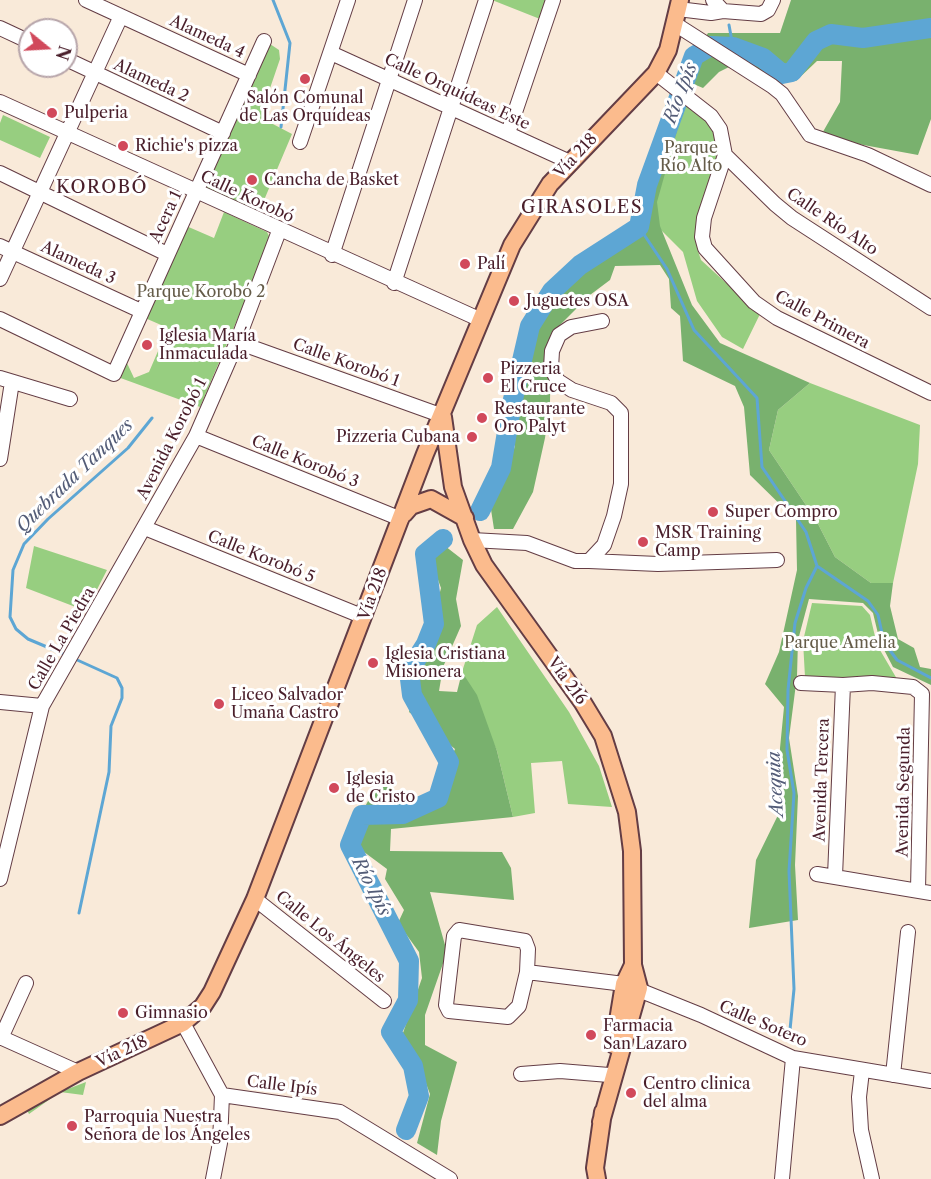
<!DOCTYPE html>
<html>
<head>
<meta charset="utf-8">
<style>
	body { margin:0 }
	#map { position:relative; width:931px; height:1179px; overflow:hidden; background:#f9ead9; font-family:"Libre Caslon Text",serif }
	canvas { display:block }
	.north { position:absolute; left:18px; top:18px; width:60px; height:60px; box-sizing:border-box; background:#fff; border:2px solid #b7a5aa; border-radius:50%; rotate:108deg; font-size:16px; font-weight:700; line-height:24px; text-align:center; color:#4a1f2b }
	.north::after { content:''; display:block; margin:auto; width:21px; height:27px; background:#d1495b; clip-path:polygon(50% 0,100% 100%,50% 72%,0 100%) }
</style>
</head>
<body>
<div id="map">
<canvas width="931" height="1179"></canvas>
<div class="north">N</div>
</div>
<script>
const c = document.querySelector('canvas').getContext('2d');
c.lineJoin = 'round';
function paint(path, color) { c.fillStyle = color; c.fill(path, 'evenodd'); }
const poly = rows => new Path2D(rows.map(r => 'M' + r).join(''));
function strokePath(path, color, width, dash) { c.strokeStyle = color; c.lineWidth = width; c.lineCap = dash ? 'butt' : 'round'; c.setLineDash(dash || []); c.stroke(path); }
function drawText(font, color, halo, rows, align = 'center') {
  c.font = font + ' "Libre Caslon Text",serif'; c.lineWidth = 6; c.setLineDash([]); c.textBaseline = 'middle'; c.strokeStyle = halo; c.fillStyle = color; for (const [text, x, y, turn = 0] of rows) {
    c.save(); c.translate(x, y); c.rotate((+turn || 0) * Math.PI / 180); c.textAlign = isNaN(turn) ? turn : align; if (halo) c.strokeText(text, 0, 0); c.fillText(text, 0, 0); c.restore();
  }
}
const green = poly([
	[492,0,547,0,540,19],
	[267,42,279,50,280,59,266,100,266,113,271,123,292,134,259,212,200,186],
	[683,100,714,129,717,145,716,161,698,219,697,248,701,260,760,314,743,349,722,337,697,301,683,252,656,225,651,210],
	[3,115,50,137,40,158,0,140,0,123],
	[224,212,267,232,271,240,200,407,115,376,184,225,214,238],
	[145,318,168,328,149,372,134,378,127,363],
	[810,383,920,425,918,464,893,583,871,583,835,557,816,520,769,450,778,410],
	[34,546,107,570,86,611,26,588],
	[812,603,862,606,870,615,877,645,897,679,844,681,805,677,803,641],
	[497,607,569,712,599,766,612,807,568,804,562,761,531,763,535,813,513,817,497,751,462,672,477,625],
	[86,1082,83,1095,60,1092,29,1114,27,1110,60,1092]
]);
const forest = poly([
	[791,0,931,0,931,119,918,155,820,137,840,102,842,61,817,61,796,81,784,81,737,63,719,72,703,88,679,78,708,33,780,33],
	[672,95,684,106,657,202,660,226,692,305,720,343,810,383,778,410,769,450,816,520,835,557,871,583,893,583,890,606,898,639,914,648,920,667,931,669,931,685,893,667,880,642,873,613,863,603,809,599,798,640,797,676,789,738,798,796,795,865,798,920,749,928,756,860,780,811,780,748,784,707,765,684,779,652,797,570,796,520,750,475,744,407,735,386,683,361,680,316,671,308,669,279,660,265,615,266,610,280,590,295,551,334,550,402,545,438,533,492,513,529,494,529,490,503,503,481,515,446,511,408,530,326,552,291,580,265,612,249,636,221,640,193,666,126],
	[445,546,463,560,456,599,461,626,443,667,439,691,457,692,462,672,477,695,497,751,513,817,391,829,390,851,502,852,511,868,514,900,430,892,447,952,425,1015,425,1045,457,1062,441,1121,437,1155,417,1143,430,1094,419,1065,395,1056,422,978,419,952,398,923,404,910,385,879,387,869,360,849,357,822,378,782,417,803,438,785,455,749,409,712,441,588,430,558]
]);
const stream = poly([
	[273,0,290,43,281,127],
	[729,25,733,47],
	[639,227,667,269,694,330,757,398,762,467,806,532,817,566,868,601,878,615,884,642,897,660,931,678],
	[66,655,28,639,16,629,10,617,13,570,24,544,48,519,128,448,152,418],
	[75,659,117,678,122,688,122,698,111,726,109,772,79,913],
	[789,1040,794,989,789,871,794,793,787,750,788,690,795,623,806,588,817,566]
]);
const river = poly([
	[480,511,501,468,511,408,530,326,552,291,580,265,639,227,647,185,694,56,711,46,733,47,763,58,782,74,792,72,816,41,831,34,863,38,931,28],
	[406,1130,419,1096,413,1066,391,1032,408,1000,409,961,350,845,362,815,403,814,438,798,449,762,412,695,409,671,426,644,434,624,425,554,443,539]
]);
const minor = poly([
	[86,0,249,75],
	[713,0,723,11],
	[678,9,711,13,723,11,761,14,768,10,773,0],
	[675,24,772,86,782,94,810,135,868,155,931,185],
	[0,28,30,42],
	[331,53,570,162],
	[66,59,223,133],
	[656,73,711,116,720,129,725,155,775,204,792,218,931,308],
	[0,102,481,320],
	[508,133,553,0],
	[300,142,348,0],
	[725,155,704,218,702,237,705,248,754,302,777,318,931,393],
	[0,173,167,254],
	[0,246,141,311],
	[332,255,415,0],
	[0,279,121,16],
	[394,283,486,0],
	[0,319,114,374,264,41],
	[237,342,443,416],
	[0,378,70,399],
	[196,436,401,519],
	[0,459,12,382],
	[145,528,364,617],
	[472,540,527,543,575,561,589,561,604,545,614,516,621,484,621,413,611,403,572,390,558,381,551,368,552,351,559,335,571,327,602,321],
	[589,561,658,564,777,560],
	[801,683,843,685,872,683,913,687,922,694,918,890],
	[0,702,42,706],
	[817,874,931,893],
	[835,876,843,685],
	[0,879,42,706,196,436,237,342,279,231],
	[255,899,384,1001],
	[527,972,528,949,525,941,459,930,454,936,446,1005,449,1011,508,1017,519,1006,527,972,624,984,701,1015,793,1058,931,1081],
	[183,1023,222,1095,340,1112,450,1179],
	[0,1037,78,1072],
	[1,1038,26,983],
	[862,1071,859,1097,861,1130,872,1179],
	[521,1074,560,1071,609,1075],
	[893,1075,908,932],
	[213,1179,220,1143,222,1095],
	[782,1179,793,1058]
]);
const major = poly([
	[443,417,453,487,472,540,484,565,583,703,603,736,627,812,632,851,633,965,639,988,601,1122],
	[404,514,411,506,431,499,465,518],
	[614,1045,624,984,633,965],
	[0,1116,78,1072,183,1023,203,1006,212,992,255,899,425,454,512,245,550,184,656,73,668,50,680,0],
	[597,1179,595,1168,603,1112]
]);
const markers = [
	[305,79,6,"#d1495b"],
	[52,113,6,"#d1495b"],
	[123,146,6,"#d1495b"],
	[252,180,6,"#d1495b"],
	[465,264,6,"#d1495b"],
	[514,301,6,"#d1495b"],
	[147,345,6,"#d1495b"],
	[488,378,6,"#d1495b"],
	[482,418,6,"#d1495b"],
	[472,437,6,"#d1495b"],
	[713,512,6,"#d1495b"],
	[643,542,6,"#d1495b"],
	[373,663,6,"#d1495b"],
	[219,704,6,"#d1495b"],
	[334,788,6,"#d1495b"],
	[123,1013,6,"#d1495b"],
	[591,1035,6,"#d1495b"],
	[631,1093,6,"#d1495b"],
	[72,1126,6,"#d1495b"]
];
const streetNames = [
	["Alameda 4",207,37,25],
	["Alameda 2",151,81,25],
	["Calle Orquídeas Este",457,92,25],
	["Vía 218",576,156,-47],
	["Calle Korobó",247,197,25],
	["Acera 1",166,217,-65],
	["Calle Río Alto",832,222,34],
	["Alameda 3",78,263,25],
	["Calle Primera",822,320,28],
	["Calle Korobó 1",346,363,20],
	["Avenida Korobó 1",172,439,-63],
	["Calle Korobó 3",305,462,22],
	["Calle Korobó 5",261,557,22],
	["Vía 218",373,594,-70],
	["Calle La Piedra",62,639,-60],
	["Vía 216",567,681,54],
	["Avenida Tercera",822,780,-88],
	["Avenida Segunda",904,792,-89],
	["Calle Los Ángeles",330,937,39],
	["Calle Sotero",763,1024,23],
	["Vía 218",122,1052,-25],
	["Calle Ipís",282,1086,7]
];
const poiNames = [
	["Salón Comunal",305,98,"center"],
	["de Las Orquídeas",305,116,"center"],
	["Pulperia",64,113],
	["Richie's pizza",135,146],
	["Cancha de Basket",264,180],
	["Palí",477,264],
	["Juguetes OSA",526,301],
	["Iglesia María",159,336],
	["Inmaculada",159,354],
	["Pizzeria",500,369],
	["El Cruce",500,387],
	["Restaurante",494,409],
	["Oro Palyt",494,427],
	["Pizzeria Cubana",460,437,"right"],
	["Super Compro",725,512],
	["MSR Training",655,533],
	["Camp",655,551],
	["Iglesia Cristiana",385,654],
	["Misionera",385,672],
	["Liceo Salvador",231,695],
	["Umaña Castro",231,713],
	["Iglesia",346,779],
	["de Cristo",346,797],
	["Gimnasio",135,1013],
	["Farmacia",603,1026],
	["San Lazaro",603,1044],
	["Centro clinica",643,1084],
	["del alma",643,1102],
	["Parroquia Nuestra",84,1117],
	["Señora de los Ángeles",84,1135]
];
const parkNames = [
	["Parque",691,148],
	["Río Alto",691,166],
	["Parque Korobó 2",201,292],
	["Parque Amelia",840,643]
];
const waterNames = [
	["Río Ipís",681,93,-69],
	["Quebrada Tanques",75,476,-44],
	["Acequia",776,784,-93],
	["Río Ipís",371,887,63]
];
const neighbourhoodNames = [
	["KOROBÓ",102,188],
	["GIRASOLES",582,208]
];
paint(green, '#97ce80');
paint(forest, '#79b16e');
strokePath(stream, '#5da6d4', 3);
strokePath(river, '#5da6d4', 20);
strokePath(minor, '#643d45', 16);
strokePath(major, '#643d45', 20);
strokePath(minor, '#fff', 14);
strokePath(major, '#fbbb8d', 16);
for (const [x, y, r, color] of markers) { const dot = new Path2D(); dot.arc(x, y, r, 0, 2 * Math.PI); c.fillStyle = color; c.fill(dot); strokePath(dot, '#fff', 2); }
drawText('16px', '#4a1f2b', '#fff', streetNames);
drawText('16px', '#4a1f2b', '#fff', poiNames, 'left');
drawText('16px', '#655c49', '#fff', parkNames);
drawText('italic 18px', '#535c77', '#fff', waterNames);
c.letterSpacing = '1.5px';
drawText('18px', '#4a1f2b', '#fff', neighbourhoodNames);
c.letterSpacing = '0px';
</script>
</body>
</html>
